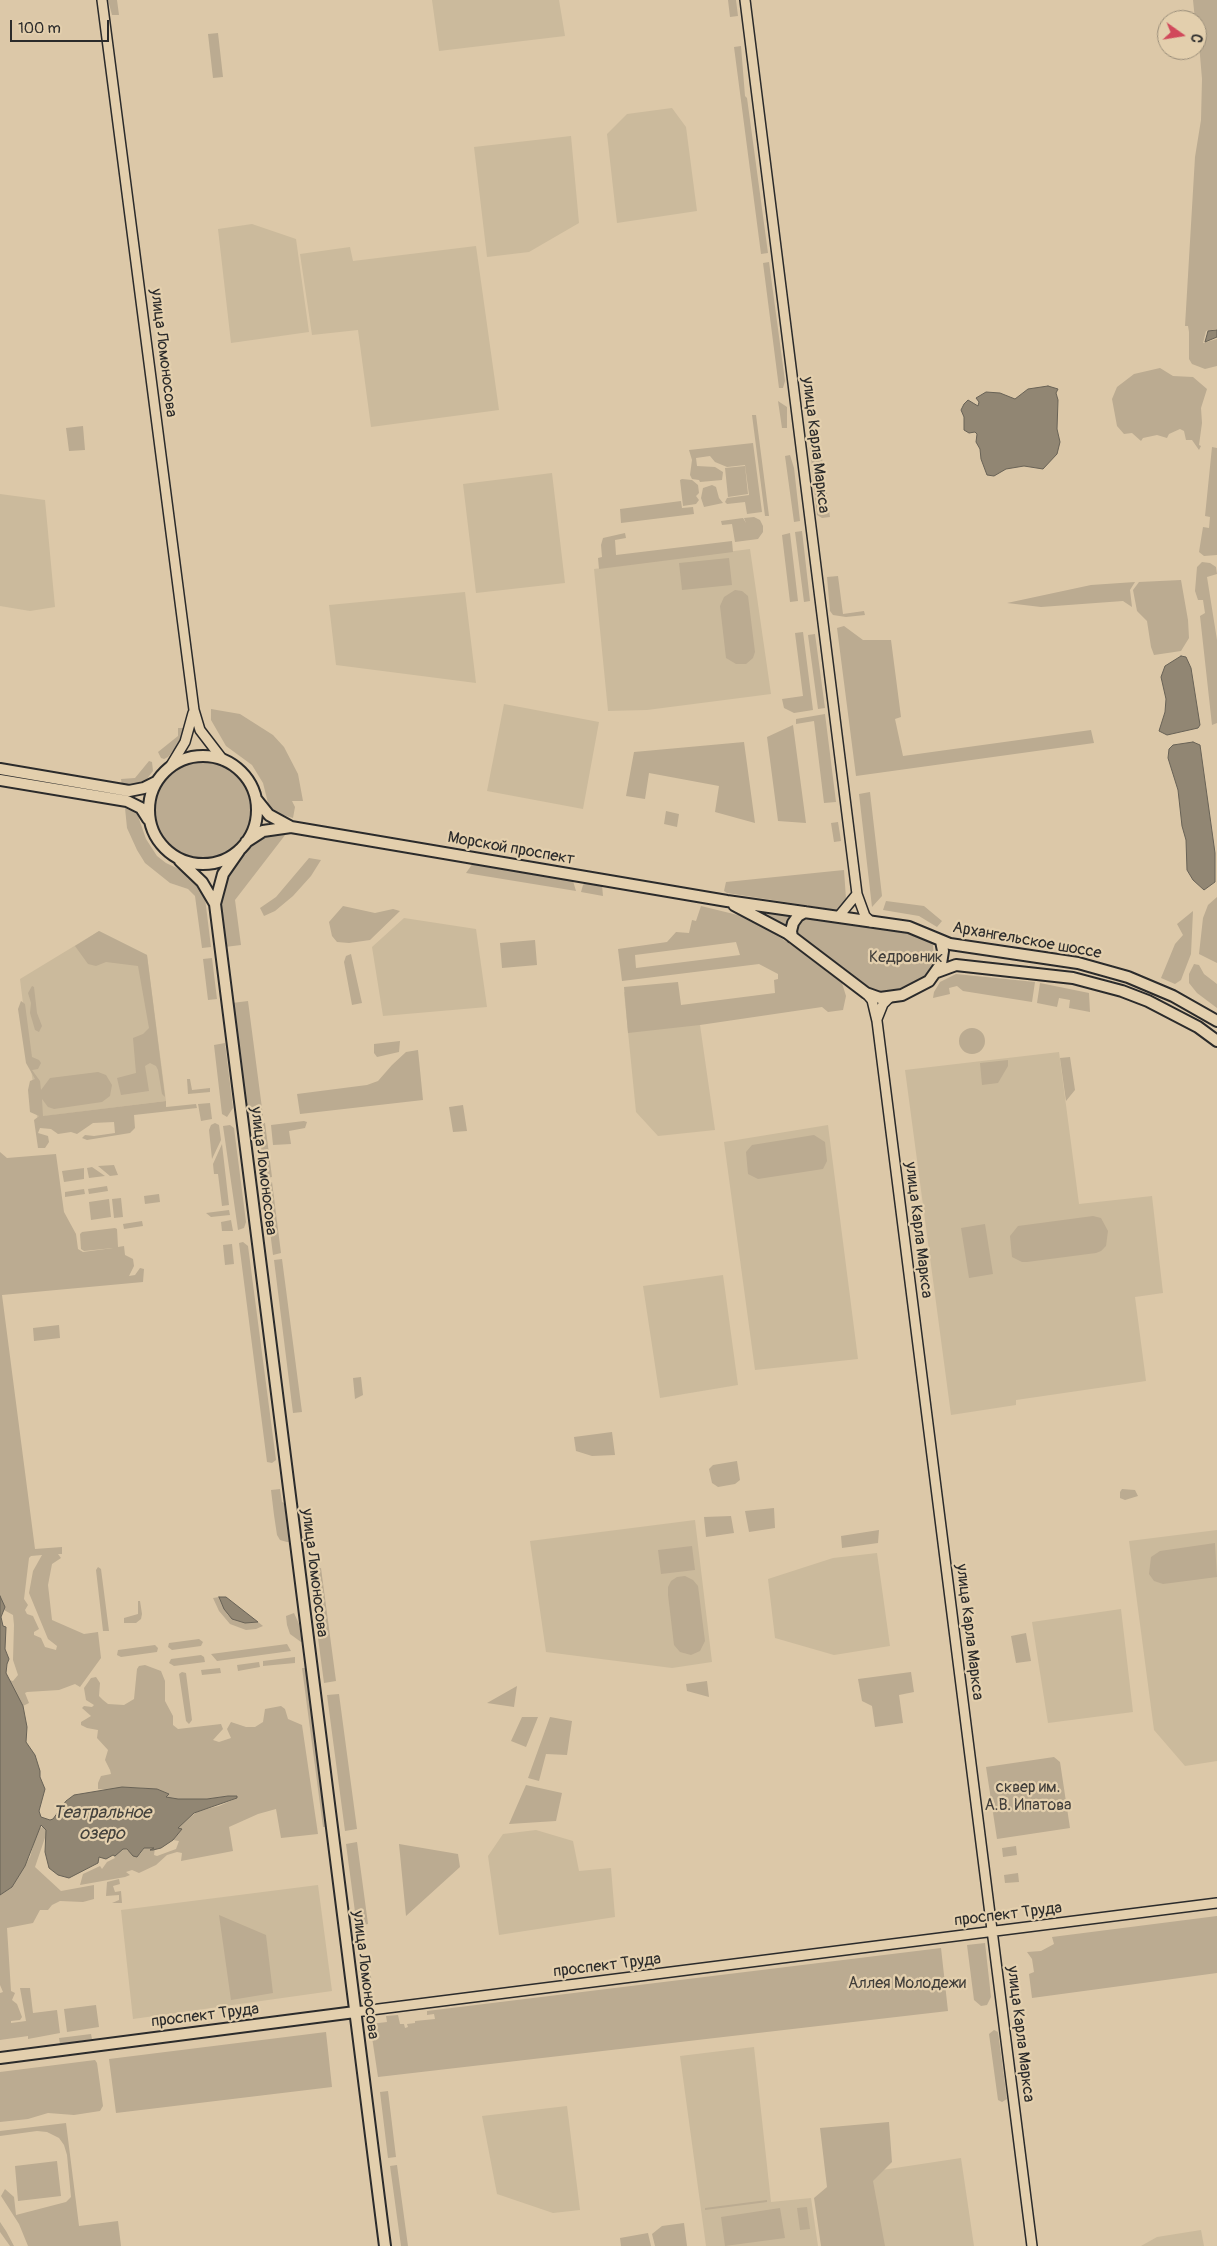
<!DOCTYPE html>
<html>
<head>
<meta charset="utf-8">
<style>
	body { margin:0 }
	#map { position:relative; width:1217px; height:2246px; overflow:hidden; background:#dcc8a8; font-family:Pangolin,sans-serif }
	canvas { display:block }
	.north { position:absolute; left:1157px; top:10px; width:50px; height:50px; box-sizing:border-box; background:#e3cfad; border:1px solid #998d79; border-radius:50%; rotate:103deg; font-size:14px; font-weight:700; line-height:20px; text-align:center; color:#2b2b2b }
	.north::after { content:''; display:block; margin:auto; width:18px; height:22px; background:#d1495b; clip-path:polygon(50% 0,100% 100%,50% 72%,0 100%) }
	.scale { position:absolute; left:10px; top:20px; width:99px; height:22px; box-sizing:border-box; border:2px solid #2b2b2b; border-top:0; padding-left:6px; font-size:15px; line-height:18px; white-space:nowrap; color:#2b2b2b; -webkit-text-stroke:4px #e3cfad; paint-order:stroke }
</style>
</head>
<body>
<div id="map">
<canvas width="1217" height="2246"></canvas>
<div class="north">С</div>
<div class="scale">100 m</div>
</div>
<script>
const c = document.querySelector('canvas').getContext('2d');
c.lineJoin = 'round';
function paint(path, color) { c.fillStyle = color; c.fill(path, 'evenodd'); }
const poly = rows => new Path2D(rows.map(r => 'M' + r).join(''));
function strokePath(path, color, width, dash) { c.strokeStyle = color; c.lineWidth = width; c.lineCap = dash ? 'butt' : 'round'; c.setLineDash(dash || []); c.stroke(path); }
function drawText(font, color, halo, rows, align = 'center') {
  c.font = font + ' Pangolin,sans-serif'; c.lineWidth = 4.5; c.setLineDash([]); c.textBaseline = 'middle'; c.strokeStyle = halo; c.fillStyle = color; for (const [text, x, y, turn = 0] of rows) {
    c.save(); c.translate(x, y); c.rotate((+turn || 0) * Math.PI / 180); c.textAlign = isNaN(turn) ? turn : align; if (halo) c.strokeText(text, 0, 0); c.fillText(text, 0, 0); c.restore();
  }
}
const built = poly([
	[432,0,559,0,565,36,439,51],
	[672,108,686,127,697,211,617,223,607,134,627,114],
	[571,136,579,223,529,252,487,257,474,147],
	[252,224,296,239,309,332,231,343,218,229],
	[476,246,499,410,371,427,358,330,312,335,300,254,350,247,353,261],
	[552,473,565,583,476,593,463,484],
	[0,494,45,500,55,607,30,611,0,606],
	[750,549,771,694,647,710,608,711,594,569],
	[465,592,476,683,336,665,329,605],
	[504,704,599,722,583,809,487,791],
	[404,918,476,929,487,1007,383,1016,372,947],
	[99,931,147,955,166,1101,37,1117,20,979],
	[654,990,700,1025,715,1130,658,1136,636,1112,624,992],
	[1059,1052,1079,1204,1152,1196,1163,1293,1135,1297,1146,1381,1016,1400,1016,1405,951,1415,905,1070],
	[828,1125,858,1359,755,1370,724,1142],
	[723,1275,738,1385,660,1398,643,1286],
	[695,1520,712,1662,672,1668,546,1652,530,1541],
	[1217,1530,1217,1761,1185,1766,1154,1730,1129,1541],
	[877,1553,890,1646,834,1655,775,1638,768,1579,833,1558],
	[1121,1609,1133,1712,1048,1723,1032,1622],
	[536,1830,573,1841,579,1871,611,1868,615,1917,499,1935,488,1856,503,1834],
	[318,1885,332,1991,133,2019,121,1910],
	[754,2047,771,2202,811,2198,818,2246,706,2246,680,2056],
	[567,2106,580,2210,553,2213,497,2194,482,2116],
	[961,2158,974,2246,881,2246,871,2177,882,2170],
	[1201,2230,1204,2246,1141,2246,1157,2237]
]);
const green = poly([
	[108,0,117,0,119,15,112,15],
	[728,0,736,0,738,16,730,17],
	[1193,0,1217,0,1217,329,1206,331,1203,343,1217,339,1217,366,1205,369,1192,364,1189,359,1189,332,1188,326,1185,326,1195,157,1201,120,1202,79,1197,20,1195,20],
	[218,33,223,77,213,78,208,34],
	[741,46,745,96,747,98,768,253,761,254,734,47],
	[769,262,785,381,783,388,779,388,763,263],
	[1160,368,1173,376,1193,377,1207,389,1201,408,1202,423,1199,445,1201,446,1199,450,1192,440,1186,440,1184,431,1180,429,1169,434,1167,438,1157,435,1143,438,1141,441,1132,433,1124,434,1117,426,1112,399,1117,387,1134,374],
	[778,401,787,407,787,428,782,428],
	[752,415,756,415,769,516,765,516],
	[83,426,85,450,69,451,66,428],
	[819,436,830,517,822,518,817,515,809,438],
	[753,443,762,512,747,514,745,502,727,504,725,502,727,498,749,495,745,465,727,467,715,462,710,456,696,458,697,466,715,467,723,472,722,480,700,482,699,480,692,479,690,475,692,460,689,450],
	[1212,447,1217,448,1217,555,1204,556,1199,552,1203,527,1209,528,1210,517,1205,516],
	[790,455,794,468,800,521,794,522,785,456],
	[745,466,748,494,728,497,725,468],
	[682,479,692,480,698,485,699,493,696,496,699,500,696,504,683,506,680,480],
	[712,485,716,487,719,498,723,503,704,507,701,498,703,488],
	[681,501,682,508,693,507,694,514,621,523,620,509],
	[754,517,760,520,763,526,763,532,758,539,735,542,732,524,722,525,721,521,743,518,746,523,744,518],
	[802,531,810,601,804,602,795,532],
	[625,533,626,538,615,540,616,555,732,541,733,552,599,569,598,558,602,557,601,545,603,538],
	[790,533,798,601,790,602,782,535],
	[729,558,732,585,682,590,679,563],
	[1202,562,1210,563,1216,567,1217,574,1207,577,1217,640,1217,723,1212,725,1200,616,1205,613,1203,600,1198,600,1195,591,1197,567],
	[838,576,843,614,864,611,865,615,846,617,833,615,830,611,827,577],
	[1181,580,1188,620,1189,638,1181,651,1154,655,1151,647,1147,621,1137,611,1133,590,1139,582],
	[1135,582,1130,590,1132,607,1123,601,1041,607,1007,603,1091,585],
	[735,590,742,591,748,596,755,652,753,658,746,664,736,664,726,658,720,606,724,597],
	[844,626,863,640,891,640,901,717,895,719,903,756,1091,730,1094,743,856,776,837,628],
	[803,632,813,710,794,713,784,708,782,699,803,696,795,633],
	[815,634,825,708,818,709,808,635],
	[211,709,240,714,273,735,284,747,298,774,303,801,292,801,295,807,293,818,270,811,263,783,252,765,226,746,211,720],
	[825,714,836,802,824,803,814,721,796,724,796,719],
	[793,725,806,823,778,821,767,737],
	[178,728,184,728,180,742,168,757,164,759,161,758,158,752,178,736],
	[744,742,755,823,715,812,719,786,649,773,645,799,626,796,634,752],
	[149,761,152,762,153,771,143,784,138,787,122,786,121,779,135,778],
	'152 811a50 50 0 1 1 100 0a50 50 0 1 1-100 0Z',
	[870,792,882,896,872,907,859,794],
	[125,808,137,813,146,839,157,856,166,863,181,870,203,892,205,898,211,947,202,948,195,896,188,889,170,883,145,863,137,850,127,828],
	[666,811,679,814,677,827,664,824],
	[838,822,841,841,834,842,831,823],
	[289,830,235,900,241,945,225,947,220,901,226,877,240,854,250,844,264,834],
	[309,858,321,860,311,876,293,896,275,911,264,916,260,908,276,897],
	[473,863,573,881,576,891,466,873],
	[844,870,846,899,844,905,837,910,727,893,724,891,726,882],
	[586,882,602,885,603,896,581,892,583,885],
	[1217,897,1217,963,1199,954,1203,918,1208,905],
	[886,901,924,906,942,921,937,927,919,916,883,910],
	[343,906,375,913,393,909,400,911,370,940,349,943,337,942,332,936,329,922],
	[701,906,750,918,790,944,842,983,846,996,843,1010,828,1012,822,1007,700,1025,628,1033,624,987,678,982,681,1005,775,993,774,980,778,979,778,974,759,964,622,981,618,949,667,942,676,932,689,933,692,920,696,921],
	[736,942,740,955,636,968,635,955],
	[754,908,795,913,787,930],
	[1193,911,1191,954,1181,980,1175,984,1161,978,1175,944,1183,935,1177,924],
	[804,916,913,932,929,940,933,945,934,959,932,966,924,977,895,991,880,993,869,990,797,937,795,924],
	[99,931,147,955,165,1097,162,1094,158,1070,156,1066,150,1063,145,1066,149,1091,121,1095,117,1078,136,1073,133,1038,143,1034,149,1028,138,966,106,962,96,966,88,964,75,946],
	[535,940,537,965,502,968,500,943],
	[351,954,362,1003,352,1005,344,962,346,956],
	[212,958,217,999,208,1000,203,959],
	[1194,964,1199,965,1204,974,1217,984,1217,1008,1197,993,1189,983,1189,974],
	[956,974,1035,982,1032,1002,963,991,957,986,949,988,950,994,933,998,934,992,940,982],
	[1040,983,1089,993,1090,1012,1069,1008,1070,1000,1059,998,1057,1007,1037,1003],
	[32,986,34,987,37,1013,42,1026,39,1032,35,1030,30,1013,31,1003,28,993],
	[21,1001,25,1004,32,1057,39,1060,41,1063,38,1069,32,1070,40,1081,41,1090,50,1078,98,1072,106,1075,112,1085,110,1096,102,1102,54,1109,48,1107,42,1099,43,1116,166,1101,166,1107,196,1104,197,1108,134,1115,135,1128,130,1133,87,1140,82,1138,85,1135,94,1136,115,1133,114,1122,93,1123,77,1134,71,1132,58,1134,51,1129,40,1128,38,1133,48,1136,49,1142,45,1148,38,1148,34,1120,39,1116,30,1112,28,1090,30,1081,35,1079,26,1063,18,1009],
	[248,1001,263,1116,260,1116,246,1113,232,1003],
	'959 1041a13 13 0 1 1 26 0a13 13 0 1 1-26 0Z',
	[400,1041,399,1052,377,1057,374,1053,374,1044],
	[225,1043,233,1108,227,1117,222,1114,214,1045],
	[418,1050,423,1100,300,1114,297,1094,367,1085,378,1081,392,1065,406,1052],
	[1070,1057,1075,1090,1066,1101,1060,1058],
	[1008,1060,1008,1066,998,1083,982,1085,980,1063],
	[187,1079,190,1079,192,1090,210,1088,210,1092,188,1094],
	[210,1103,212,1119,201,1121,198,1104],
	[463,1105,467,1131,453,1132,449,1107],
	[304,1121,307,1122,305,1128,289,1131,291,1144,273,1145,271,1125],
	[215,1123,219,1125,221,1140,212,1159,209,1130,211,1125],
	[258,1123,265,1123,272,1177,265,1178],
	[230,1125,234,1128,246,1222,244,1228,238,1230,223,1126],
	[814,1135,825,1142,827,1161,823,1169,758,1179,748,1174,746,1152,752,1145],
	[222,1144,229,1205,222,1206,218,1174,214,1174,213,1164],
	[0,1152,7,1158,56,1154,64,1212,76,1234,78,1249,83,1252,113,1248,84,1251,81,1249,80,1234,82,1232,115,1228,117,1229,118,1247,124,1246,125,1255,133,1259,134,1266,129,1276,135,1275,140,1268,144,1269,143,1282,2,1295,35,1549,62,1547,62,1554,58,1554,61,1558,52,1564,48,1585,52,1620,84,1634,98,1632,101,1658,80,1687,75,1684,59,1690,27,1692,25,1693,29,1703,23,1706,9,1680,13,1681,18,1675,13,1660,14,1625,13,1615,4,1610,0,1596],
	[42,1555,33,1571,29,1593,48,1639,57,1646,56,1650,45,1647,41,1638,34,1635,34,1632,39,1629,33,1616,27,1614,25,1610,28,1605,24,1599,29,1558,31,1556],
	[114,1165,118,1175,110,1176,98,1166],
	[92,1167,105,1176,89,1178,87,1168],
	[84,1168,84,1179,64,1182,62,1171],
	[272,1182,281,1253,273,1255,264,1183],
	[107,1186,108,1191,89,1194,88,1189],
	[84,1189,85,1194,65,1197,65,1192],
	[159,1194,160,1202,145,1204,144,1196],
	[121,1198,123,1217,114,1218,112,1199],
	[109,1199,111,1217,91,1220,89,1202],
	[229,1210,230,1215,211,1217,206,1213],
	[1093,1216,1101,1218,1108,1231,1106,1246,1101,1251,1096,1253,1027,1262,1022,1262,1012,1257,1010,1236,1018,1226],
	[231,1220,233,1231,222,1231,221,1222],
	[142,1221,143,1226,124,1229,123,1224],
	[985,1224,993,1274,969,1278,961,1228],
	[243,1242,248,1246,276,1460,272,1463,267,1462,239,1243],
	[232,1244,234,1264,225,1265,223,1245],
	[282,1259,302,1412,293,1413,274,1260],
	[59,1325,60,1338,34,1341,33,1328],
	[361,1377,363,1395,355,1399,353,1378],
	[612,1432,615,1455,592,1456,576,1451,574,1437],
	[737,1461,740,1480,735,1484,718,1487,712,1483,709,1469,713,1465],
	[280,1489,282,1502,284,1503,289,1542,287,1542,280,1540,277,1535,274,1515,271,1490],
	[1122,1489,1135,1490,1138,1496,1125,1500,1120,1498,1120,1492],
	[774,1508,775,1528,749,1532,745,1511],
	[731,1516,734,1533,706,1537,704,1517],
	[879,1530,878,1543,842,1548,841,1536],
	[1215,1543,1217,1577,1163,1584,1154,1581,1149,1574,1151,1557,1160,1551],
	[692,1546,695,1570,661,1574,658,1550],
	[98,1567,101,1569,109,1631,103,1631,96,1570],
	[321,1568,336,1681,324,1683,309,1570],
	[685,1576,693,1580,698,1586,705,1641,700,1651,691,1655,680,1652,674,1645,668,1595,668,1587,671,1581,677,1577],
	[219,1597,228,1615,252,1623,258,1622,263,1626,256,1629,246,1630,230,1624,219,1611,213,1598],
	[138,1601,140,1601,142,1614,141,1619,136,1623,124,1623,124,1618,138,1614],
	[294,1613,299,1624,302,1642,301,1642,290,1634,287,1625,286,1616],
	[1026,1633,1031,1661,1016,1663,1011,1636],
	[199,1639,203,1642,201,1646,172,1650,168,1647,169,1643],
	[287,1644,291,1651,217,1661,211,1654],
	[155,1645,158,1648,157,1652,121,1657,117,1655,118,1650],
	[201,1655,204,1657,205,1662,174,1666,169,1663,171,1659],
	[295,1657,295,1663,263,1666,263,1661],
	[259,1662,260,1667,238,1671,237,1665],
	[145,1665,161,1671,165,1681,165,1701,173,1716,173,1725,178,1729,221,1724,223,1729,213,1740,219,1742,231,1738,227,1729,231,1722,246,1727,255,1727,263,1722,265,1709,281,1706,285,1709,288,1719,302,1725,318,1834,281,1838,276,1809,258,1814,229,1827,233,1851,181,1861,182,1853,177,1852,167,1855,156,1865,139,1873,132,1870,126,1872,130,1875,125,1877,80,1885,83,1874,100,1866,102,1869,107,1862,115,1858,113,1855,123,1849,140,1854,144,1848,155,1848,154,1855,157,1856,176,1849,179,1841,173,1840,182,1829,177,1828,189,1818,198,1811,219,1806,237,1798,228,1796,207,1799,174,1799,166,1797,169,1794,157,1789,129,1787,112,1790,98,1789,98,1783,101,1776,111,1774,110,1770,105,1760,108,1750,97,1738,98,1730,87,1728,81,1725,81,1722,91,1716,82,1708,84,1706,92,1707,94,1705,86,1700,84,1688,91,1678,96,1677,100,1683,99,1696,103,1700,108,1704,124,1705,134,1699,137,1669,139,1666],
	[220,1668,221,1673,202,1675,201,1670],
	[302,1668,306,1668,327,1827,323,1827],
	[182,1672,186,1673,192,1720,189,1724,186,1721,179,1674],
	[911,1672,914,1692,899,1695,903,1723,875,1727,872,1706,862,1701,858,1679],
	[707,1681,709,1697,687,1691,686,1684],
	[517,1686,514,1707,487,1703],
	[339,1694,357,1829,345,1831,327,1695],
	[522,1717,538,1717,526,1747,511,1741],
	[550,1717,572,1721,567,1755,546,1754,539,1781,528,1778],
	[1054,1757,1060,1762,1070,1828,997,1839,986,1767],
	[526,1785,562,1793,556,1821,509,1824],
	[45,1826,49,1826,35,1867,61,1891,94,1885,94,1899,83,1902,60,1901,52,1905,48,1910,40,1910,33,1923,7,1928,11,1991,15,1993,12,2000,17,2004,22,2017,20,2020,11,2021,11,2023,26,2021,20,1988,30,1988,33,2013,57,2010,60,2033,28,2039,28,2036,0,2040,0,1993,3,1992,0,1985,0,1895,12,1887,30,1857,38,1829],
	[357,1842,368,1924,363,1925,361,1911,355,1912,346,1844],
	[399,1844,458,1854,460,1867,406,1916],
	[1016,1846,1017,1855,1003,1857,1002,1848],
	[1018,1873,1019,1882,1005,1883,1004,1875],
	[119,1879,120,1884,113,1886,115,1892,121,1891,122,1903,112,1903,119,1900,119,1895,106,1896,107,1882],
	[219,1915,266,1935,273,1993,231,2000],
	[1217,1916,1217,1973,1032,1998,1029,1974,1034,1972,1032,1959,1027,1952,1041,1951,1054,1944,1052,1937],
	[985,1943,991,1997,987,2005,981,2006,974,2000,967,1945],
	[941,1948,948,2011,378,2077,370,2024,387,2022,386,2016,398,2015,400,2024,404,2024,405,2028,408,2027,407,2024,415,2023,415,2021,435,2019,434,2014,427,2015,427,2011],
	[369,1964,372,1983,361,1984,358,1965],
	[96,2005,99,2027,67,2032,64,2009],
	[994,2030,998,2032,1007,2099,1002,2102,998,2100,989,2034],
	[326,2032,332,2087,116,2113,109,2059],
	[91,2034,92,2039,60,2044,59,2038],
	[95,2060,97,2063,103,2106,100,2111,74,2115,48,2113,28,2119,0,2122,0,2072],
	[388,2091,396,2157,388,2158,380,2092],
	[889,2122,892,2162,873,2181,885,2246,821,2246,814,2198,827,2187,820,2128],
	[66,2123,79,2226,118,2221,121,2246,28,2246,19,2224,1,2196,5,2189,14,2197,16,2215,66,2202,71,2197,67,2155,64,2145,59,2138,47,2132,37,2131,0,2136,0,2131],
	[57,2161,61,2196,18,2201,15,2166],
	[397,2165,408,2246,401,2246,390,2166],
	[767,2200,767,2202,705,2210,705,2208],
	[807,2207,810,2229,800,2230,797,2208],
	[780,2208,785,2238,725,2246,721,2217],
	[0,2222,6,2231,14,2246,10,2246,0,2232],
	[684,2223,687,2246,655,2246,652,2234,662,2226],
	[648,2233,651,2246,621,2246,620,2238]
]);
const water = poly([
	[1217,330,1217,337,1205,342,1208,331,1217,330],
	[1048,386,1058,389,1056,393,1058,400,1057,429,1060,442,1057,454,1043,469,1024,466,1006,469,994,476,987,475,981,459,980,449,976,442,977,434,975,432,969,433,964,430,964,417,961,410,964,404,968,400,978,406,979,402,976,398,986,392,1000,393,1015,399,1028,389,1048,386],
	[1181,656,1186,657,1191,668,1200,725,1198,728,1167,735,1159,731,1165,712,1166,699,1161,677,1165,666,1181,656],
	[1193,742,1200,745,1215,853,1215,882,1204,890,1193,880,1187,870,1186,840,1182,826,1178,790,1168,758,1169,749,1173,745,1193,742],
	[0,1596,5,1607,1,1617,3,1626,6,1627,5,1649,9,1659,7,1664,6,1673,23,1706,27,1727,26,1742,35,1755,40,1771,40,1777,45,1789,39,1811,41,1817,50,1820,53,1819,66,1801,74,1795,122,1787,157,1789,169,1794,166,1797,178,1799,207,1799,228,1796,237,1796,237,1798,194,1813,178,1828,182,1829,173,1840,161,1848,153,1850,150,1850,154,1848,144,1848,137,1857,133,1856,127,1849,123,1849,115,1856,113,1855,106,1859,99,1857,98,1863,69,1878,58,1875,49,1868,45,1852,46,1830,41,1825,25,1866,12,1887,0,1895,0,1596],
	[219,1597,226,1597,258,1622,245,1623,232,1619,224,1609,219,1597]
]);
const minor = poly([
	[102,0,194,710,200,730,223,760],
	[745,0,857,894,865,916,871,922],
	[170,767,185,742,193,713],
	[839,916,857,894],
	[866,993,872,1000,877,1021,1032,2246],
	[877,1019,883,1004,890,997],
	[355,2012,1217,1903]
]);
const major = poly([
	'149 810a54 54 0 1 1 108 0a54 54 0 1 1-108 0Z',
	[0,769,129,791,144,788,156,782],
	[0,780,127,801,141,808,148,819],
	[257,800,269,815,291,827],
	[246,842,263,831,291,827,727,901,909,927,950,944,1078,963,1128,977,1173,996,1217,1021],
	[239,851,223,874,215,904,385,2246],
	[180,861,202,882,215,904],
	[734,905,787,933,866,993,880,998,902,995,929,981,941,964,943,951,941,941],
	[792,937,791,931,793,923,798,916,805,912],
	[937,972,956,965,1073,978,1122,991,1148,1001,1198,1027,1217,1041],
	[0,2058,355,2012]
]);
const streetNames = [
	["улица Ломоносова",163,353,83],
	["улица Карла Маркса",815,445,83],
	["Морской проспект",511,849,10],
	["Архангельское шоссе",1027,941,10],
	["улица Ломоносова",263,1171,83],
	["улица Карла Маркса",918,1230,83],
	["улица Ломоносова",314,1573,83],
	["улица Карла Маркса",969,1632,83],
	["проспект Труда",1008,1915,-7],
	["проспект Труда",607,1966,-7],
	["улица Ломоносова",365,1975,83],
	["проспект Труда",205,2016,-7],
	["улица Карла Маркса",1020,2034,83]
];
const parkNames = [
	["Кедровник",906,958],
	["сквер им.",1028,1788],
	["А.В. Ипатова",1028,1806],
	["Аллея Молодежи",907,1984]
];
const waterNames = [
	["Театральное",102,1813],
	["озеро",102,1834]
];
paint(built, '#cbba9c');
paint(green, '#bbab91');
paint(water, '#918673');
strokePath(water, '#686256', 1);
strokePath(minor, '#2b2b2b', 12);
strokePath(major, '#2b2b2b', 14);
strokePath(minor, '#e3cfad', 9);
strokePath(major, '#e3cfad', 10);
drawText('16px', '#2b2b2b', '#e3cfad', streetNames);
drawText('16px', '#413e3a', '#e3cfad', parkNames);
drawText('italic 18px', '#44423d', '#e3cfad', waterNames);
</script>
</body>
</html>
